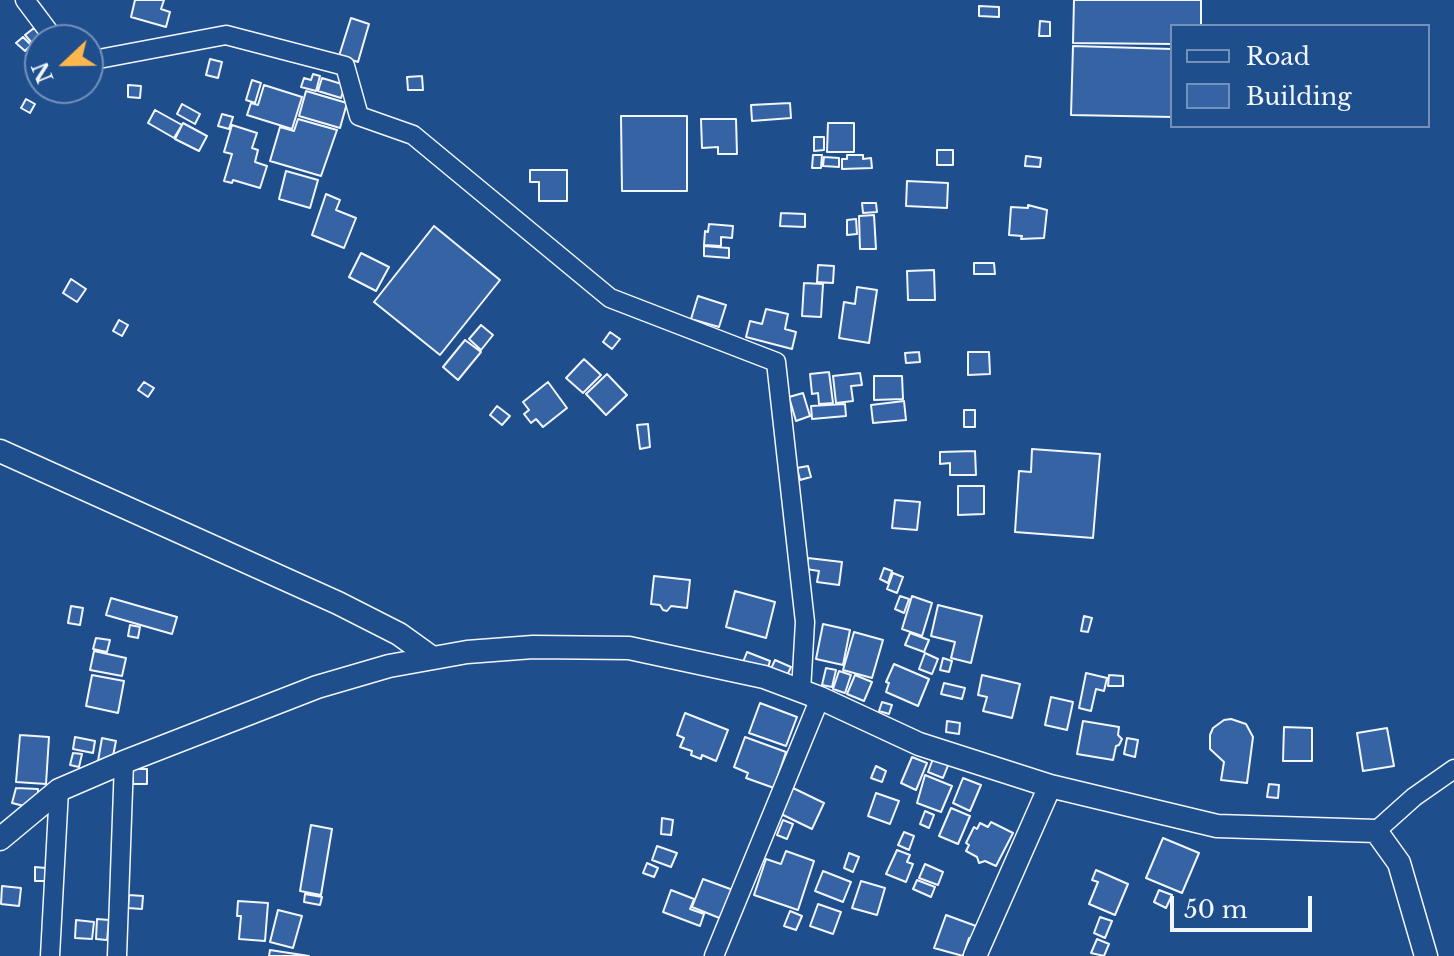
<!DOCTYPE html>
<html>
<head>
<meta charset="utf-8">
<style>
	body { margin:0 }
	#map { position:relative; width:1454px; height:956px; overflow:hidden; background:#1f4e8c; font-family:"Libre Baskerville",serif }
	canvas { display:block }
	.legend { position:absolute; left:1170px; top:24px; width:260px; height:104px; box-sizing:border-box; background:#1f4e8c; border:2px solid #7391ba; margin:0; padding:10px 14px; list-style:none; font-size:24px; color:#f2f6ff }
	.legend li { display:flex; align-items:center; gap:16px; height:40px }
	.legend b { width:40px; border:2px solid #7391ba }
	.north { position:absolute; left:24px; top:24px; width:80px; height:80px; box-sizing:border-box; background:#1f4e8c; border:2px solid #7391ba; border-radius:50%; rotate:248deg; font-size:22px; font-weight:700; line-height:32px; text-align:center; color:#f2f6ff }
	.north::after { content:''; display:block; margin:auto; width:28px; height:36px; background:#ffb74d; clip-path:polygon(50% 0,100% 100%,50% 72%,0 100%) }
	.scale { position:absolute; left:1170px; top:896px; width:142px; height:36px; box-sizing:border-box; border:4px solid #f2f6ff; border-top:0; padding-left:10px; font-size:24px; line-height:28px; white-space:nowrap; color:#f2f6ff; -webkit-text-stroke:6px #1f4e8c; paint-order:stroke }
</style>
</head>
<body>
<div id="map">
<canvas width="1454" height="956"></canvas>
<ul class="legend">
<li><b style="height:10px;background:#1f4e8c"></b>Road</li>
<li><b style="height:22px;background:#3563a3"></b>Building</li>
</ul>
<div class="north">N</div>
<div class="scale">50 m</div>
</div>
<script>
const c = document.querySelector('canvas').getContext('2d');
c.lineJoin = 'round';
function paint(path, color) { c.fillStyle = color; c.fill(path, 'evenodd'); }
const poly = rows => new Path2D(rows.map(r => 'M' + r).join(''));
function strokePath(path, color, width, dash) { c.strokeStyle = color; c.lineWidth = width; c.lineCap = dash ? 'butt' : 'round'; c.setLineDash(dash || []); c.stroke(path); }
const building = poly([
	[135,0,164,0,161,9,170,12,166,27,131,17,135,0],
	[1074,0,1201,0,1201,26,1172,26,1172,44,1073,43,1074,0],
	[979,6,999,7,999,17,979,16,979,6],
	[351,18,369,24,358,62,339,56,351,18],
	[1040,21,1050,22,1050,36,1039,36,1040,21],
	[34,28,41,36,32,43,25,35,34,28],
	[23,37,31,45,25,51,16,43,23,37],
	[1073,46,1172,49,1172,117,1071,115,1073,46],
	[210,59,222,62,218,78,206,75,210,59],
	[313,74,320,76,316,91,301,87,304,78,311,80,313,74],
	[422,76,423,90,408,90,407,77,422,76],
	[322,78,345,85,341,98,318,91,322,78],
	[252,80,261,83,255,103,246,100,252,80],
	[128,85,141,86,140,98,128,97,128,85],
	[264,85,302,97,292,129,247,115,251,103,258,105,264,85],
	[306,91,347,103,340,128,299,116,306,91],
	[26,99,35,104,30,113,21,108,26,99],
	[790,103,791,118,752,121,751,105,790,103],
	[182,104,200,114,195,124,177,114,182,104],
	[155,110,182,125,174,138,148,123,155,110],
	[222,114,233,117,229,129,218,126,222,114],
	[621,116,687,116,687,191,622,191,621,116],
	[298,119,337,130,321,176,270,161,280,127,294,131,298,119],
	[701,119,736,119,737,154,718,154,718,147,702,148,701,119],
	[183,123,207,136,199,151,175,139,183,123],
	[828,123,854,123,854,152,827,152,828,123],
	[232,125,257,133,252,148,258,150,255,162,267,166,260,188,233,180,232,183,224,181,232,154,224,152,232,125],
	[814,137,824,137,824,150,814,151,814,137],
	[937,150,953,150,953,165,937,165,937,150],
	[813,155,822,155,821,168,812,168,813,155],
	[847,155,863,155,863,159,871,158,872,168,842,169,842,159,847,159,847,155],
	[1026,156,1041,158,1040,167,1025,166,1026,156],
	[824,157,839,158,839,167,823,166,824,157],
	[530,170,567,170,567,201,539,201,539,182,530,182,530,170],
	[286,171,318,180,310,208,279,199,286,171],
	[907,181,948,183,947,208,906,206,907,181],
	[326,194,340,200,336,210,356,218,344,248,312,235,326,194],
	[862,203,876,203,877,212,863,213,862,203],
	[1028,205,1047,210,1044,238,1021,239,1022,236,1009,235,1011,207,1028,208,1028,205],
	[781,213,805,214,805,227,780,226,781,213],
	[874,215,876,249,860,249,859,216,874,215],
	[856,219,857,234,847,235,847,220,856,219],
	[709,224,733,226,732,238,721,237,721,246,704,245,705,231,708,232,709,224],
	[434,226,500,280,440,355,374,302,434,226],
	[704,246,729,248,729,258,704,256,704,246],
	[361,253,389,267,376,291,349,277,361,253],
	[974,263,994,263,995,274,974,274,974,263],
	[818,265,834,266,833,283,817,282,818,265],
	[934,270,935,300,908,300,907,271,934,270],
	[71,279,86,289,77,302,63,293,71,279],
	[804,283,823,284,821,317,802,316,804,283],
	[857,287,877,290,869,343,839,338,844,302,855,304,857,287],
	[698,296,726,305,719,327,691,319,698,296],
	[766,309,788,314,785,329,796,332,792,349,746,337,750,321,762,324,766,309],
	[119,320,128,325,122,336,113,331,119,320],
	[481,325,493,335,481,350,469,339,481,325],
	[610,332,620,339,612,349,603,342,610,332],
	[465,340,481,352,458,380,443,367,465,340],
	[919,352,920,362,906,363,905,353,919,352],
	[968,352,989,352,990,374,968,375,968,352],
	[584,359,601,375,583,393,566,378,584,359],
	[829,372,833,403,819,404,818,393,812,394,810,374,829,372],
	[860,373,862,385,851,386,853,401,836,403,833,376,860,373],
	[607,374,627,395,606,415,586,394,607,374],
	[874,376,902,376,903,399,874,400,874,376],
	[144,382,154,388,148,397,138,390,144,382],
	[548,382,567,408,543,427,536,419,531,423,524,414,529,410,523,402,548,382],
	[803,393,810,416,796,421,789,397,803,393],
	[904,401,906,420,873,423,871,405,904,401],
	[845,404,846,416,812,419,811,406,845,404],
	[497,406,510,416,502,425,490,415,497,406],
	[964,410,975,410,975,427,964,427,964,410],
	[648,424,650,447,640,449,637,425,648,424],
	[1032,449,1100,454,1093,538,1015,532,1019,471,1031,472,1032,449],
	[975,451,976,475,950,475,950,463,940,464,940,452,975,451],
	[808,466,811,477,800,480,797,468,808,466],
	[958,486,984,486,984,514,958,515,958,486],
	[895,500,920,502,917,530,892,528,895,500],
	[808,558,842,562,839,585,817,582,819,571,806,569,808,558],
	[884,568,892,571,888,583,880,579,884,568],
	[893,573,903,577,897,593,887,589,893,573],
	[654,576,690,580,687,608,671,606,667,611,663,610,660,605,651,604,654,576],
	[735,591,775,602,766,638,726,627,735,591],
	[900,596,909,599,904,613,895,609,900,596],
	[912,596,932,603,922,636,902,629,912,596],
	[111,598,177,617,172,634,106,615,111,598],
	[938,605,982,616,971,663,951,658,955,642,931,636,938,605],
	[71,606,83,608,80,625,68,623,71,606],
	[1084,616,1092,618,1088,632,1081,631,1084,616],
	[823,624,850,630,843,665,816,659,823,624],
	[130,625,140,627,138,638,128,636,130,625],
	[854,632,883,640,872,678,843,670,854,632],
	[910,633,929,640,924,652,905,645,910,633],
	[96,638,110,640,107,652,93,649,96,638],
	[94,651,126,658,122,676,90,670,94,651],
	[747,652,770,661,767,671,743,662,747,652],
	[925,653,938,659,932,674,919,669,925,653],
	[943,658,952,661,949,672,940,670,943,658],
	[775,660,791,667,785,680,769,673,775,660],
	[894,664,929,679,918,706,886,692,889,683,886,682,894,664],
	[826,668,836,670,832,687,822,685,826,668],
	[839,671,851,675,845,693,833,689,839,671],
	[1086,673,1107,678,1104,691,1096,689,1091,711,1079,708,1086,673],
	[92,675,124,681,118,713,86,706,92,675],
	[855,675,872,682,864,701,847,694,855,675],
	[982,675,1020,684,1012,718,983,711,987,697,978,695,982,675],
	[1109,675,1123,676,1123,686,1108,686,1109,675],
	[944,683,965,688,962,699,941,694,944,683],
	[1051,697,1073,702,1067,730,1045,725,1051,697],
	[882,702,892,705,889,714,879,711,882,702],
	[760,703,797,717,786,746,749,733,760,703],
	[685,713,728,730,716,761,702,755,701,759,691,755,692,751,680,747,684,738,677,735,685,713],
	[1231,719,1246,724,1253,737,1247,783,1221,780,1224,762,1210,749,1210,735,1213,728,1224,720,1231,719],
	[947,721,960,723,959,734,946,732,947,721],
	[1083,721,1119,727,1118,735,1122,739,1119,745,1116,746,1113,760,1077,754,1083,721],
	[1284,727,1312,728,1312,761,1283,761,1284,727],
	[1387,728,1394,766,1363,771,1357,733,1387,728],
	[20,735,49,737,46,784,16,782,20,735],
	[75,737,95,741,93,753,73,749,75,737],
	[745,737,786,752,774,788,746,778,748,773,734,767,745,737],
	[102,738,116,741,113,756,98,761,102,738],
	[1127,738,1138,740,1135,757,1124,754,1127,738],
	[73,753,82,754,79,767,70,765,73,753],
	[934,756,949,763,943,778,928,772,934,756],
	[912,757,927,763,916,790,901,783,912,757],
	[876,766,886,771,882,782,871,778,876,766],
	[133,769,147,769,147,784,133,784,133,769],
	[925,775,952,786,941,812,917,803,925,775],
	[963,778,981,785,970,811,953,803,963,778],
	[1269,784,1279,785,1278,798,1267,797,1269,784],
	[16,788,38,789,38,798,24,806,12,803,16,788],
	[793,788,824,803,812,829,781,814,793,788],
	[876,793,899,801,890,824,868,816,876,793],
	[951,808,970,816,958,844,939,836,951,808],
	[925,811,934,815,929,828,920,824,925,811],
	[662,818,673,820,671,835,661,834,662,818],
	[783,820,793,824,787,839,777,835,783,820],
	[991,822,1013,833,996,866,985,861,979,863,977,857,966,851,969,845,966,843,974,827,977,829,980,823,988,827,991,822],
	[311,825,332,829,321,895,300,891,311,825],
	[904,832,914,836,909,850,898,845,904,832],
	[1163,838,1199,853,1182,893,1146,878,1163,838],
	[657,846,677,853,671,867,652,860,657,846],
	[897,850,910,855,907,862,913,864,906,882,886,874,897,850],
	[786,851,814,861,798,910,754,895,766,859,781,864,786,851],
	[849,853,859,857,853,872,844,868,849,853],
	[647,863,658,868,654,877,643,873,647,863],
	[925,864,943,872,938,885,919,878,925,864],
	[35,867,46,868,45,881,35,881,35,867],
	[1096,870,1128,884,1115,915,1089,904,1098,882,1092,880,1096,870],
	[823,871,851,882,843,902,815,891,823,871],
	[703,879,733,890,722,919,692,907,703,879],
	[917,880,935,887,931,897,913,889,917,880],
	[861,881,885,888,877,915,852,908,861,881],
	[2,886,21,888,19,906,1,904,2,886],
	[671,890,694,899,690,909,704,914,700,926,663,912,671,890],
	[1159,890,1172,895,1166,908,1154,902,1159,890],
	[305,894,322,897,320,905,304,902,305,894],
	[129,895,143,896,142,909,128,908,129,895],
	[238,901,268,903,265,941,239,939,241,916,237,916,238,901],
	[818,904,841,912,833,934,810,926,818,904],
	[278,910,302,916,293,948,270,942,278,910],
	[790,911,802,916,796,930,784,926,790,911],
	[946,915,976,926,978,941,969,938,963,956,934,948,946,915],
	[1100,917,1112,921,1105,938,1094,933,1100,917],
	[97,919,109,920,107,940,96,939,97,919],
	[76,920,94,922,92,939,75,938,76,920],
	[1097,939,1109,944,1104,956,1091,953,1097,939],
	[270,950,309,956,269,956,270,950]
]);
const minor = poly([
	[25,0,55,40],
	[88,61,226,35,345,66,359,116,413,135,610,298,776,362,805,622,801,691],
	[1376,831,1414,797,1454,769],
	[50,956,59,790],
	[117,956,124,762],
	[714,956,820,698]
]);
const tertiary = poly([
	[0,451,338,603,399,634,431,657],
	[0,839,59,790,124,762,317,687,389,666,467,652,533,647,629,648,764,677,820,698,919,744,1050,786,1217,826,1376,831,1399,863,1426,956],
	[975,956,1050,786]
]);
paint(building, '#3563a3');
strokePath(building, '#f2f6ff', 2);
strokePath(minor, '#f2f6ff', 21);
strokePath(tertiary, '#f2f6ff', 25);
strokePath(minor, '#1f4e8c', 18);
strokePath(tertiary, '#1f4e8c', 22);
</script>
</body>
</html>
